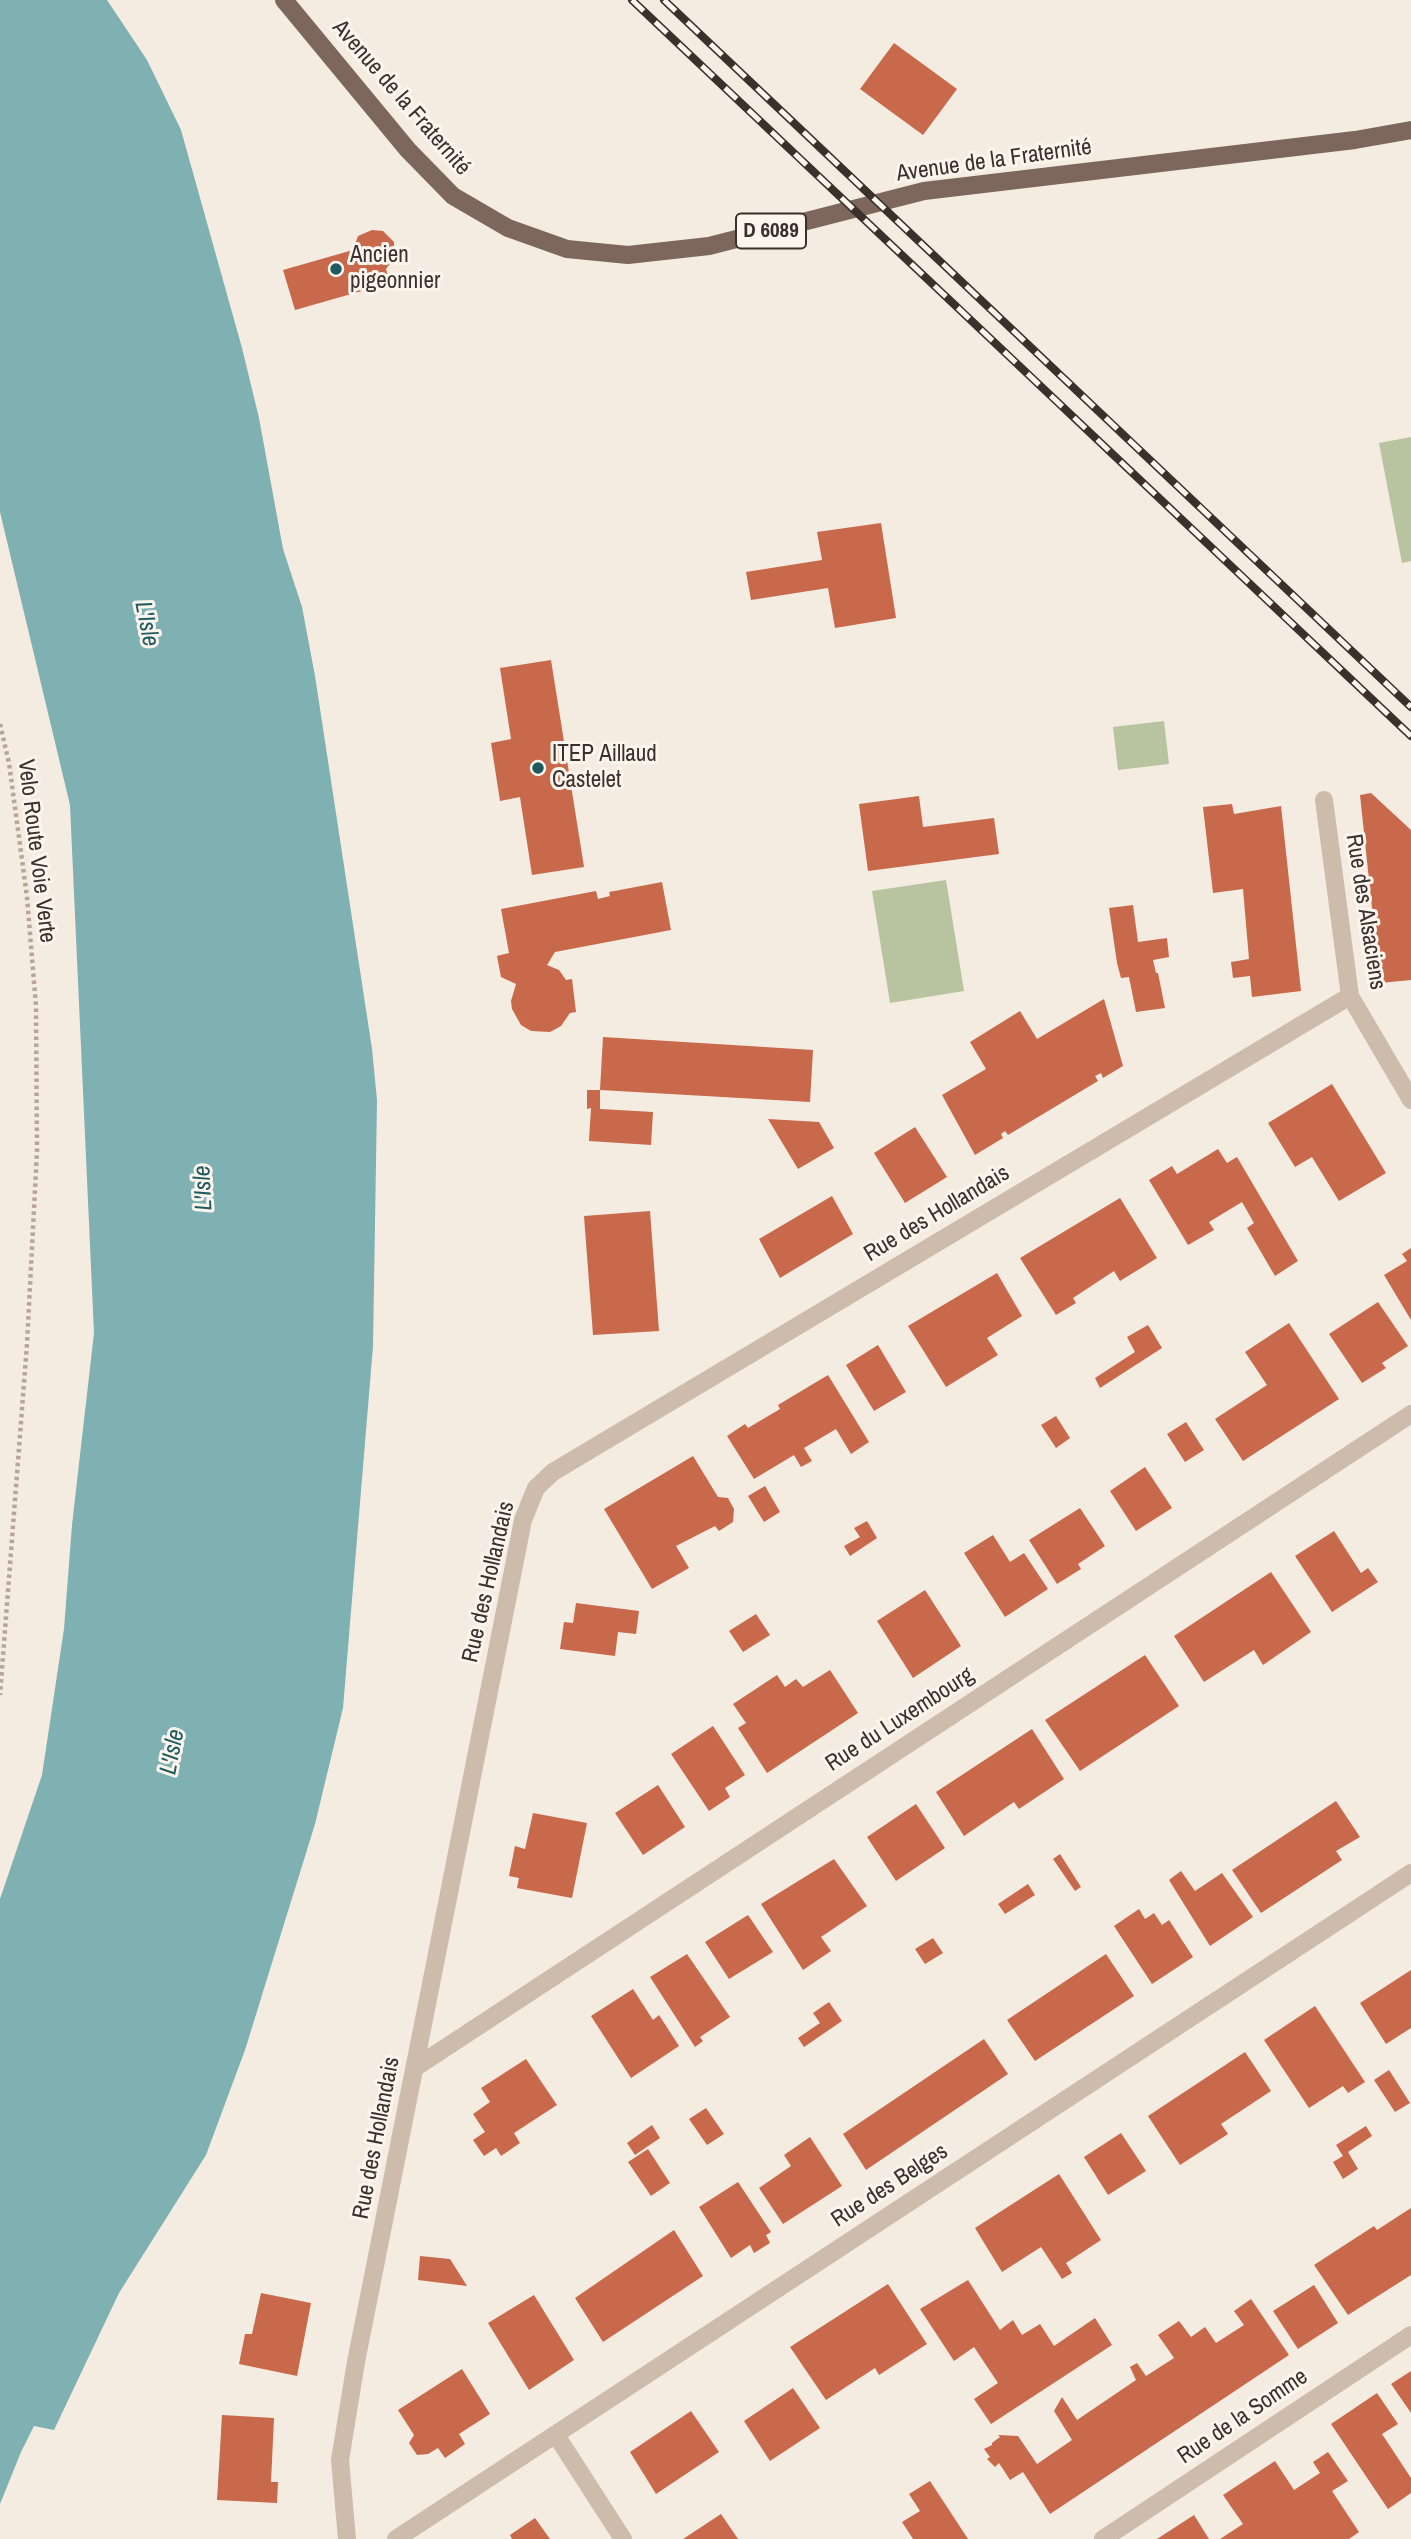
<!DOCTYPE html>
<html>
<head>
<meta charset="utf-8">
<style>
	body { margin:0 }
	canvas { display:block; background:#f4ebe1 }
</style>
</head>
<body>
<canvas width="1411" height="2539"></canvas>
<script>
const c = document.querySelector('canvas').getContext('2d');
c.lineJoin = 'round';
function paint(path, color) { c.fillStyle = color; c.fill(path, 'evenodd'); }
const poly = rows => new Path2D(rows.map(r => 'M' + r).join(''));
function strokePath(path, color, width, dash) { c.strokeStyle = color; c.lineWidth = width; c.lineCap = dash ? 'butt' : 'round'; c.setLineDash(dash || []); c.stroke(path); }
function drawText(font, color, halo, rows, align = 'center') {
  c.font = font + ' "Archivo Narrow",sans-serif'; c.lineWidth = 6; c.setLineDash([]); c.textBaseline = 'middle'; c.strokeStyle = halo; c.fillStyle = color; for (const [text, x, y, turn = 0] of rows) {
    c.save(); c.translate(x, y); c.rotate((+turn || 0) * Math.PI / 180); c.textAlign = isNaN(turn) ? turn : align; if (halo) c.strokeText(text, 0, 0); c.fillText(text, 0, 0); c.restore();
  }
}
const green = poly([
	[1411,437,1411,561,1402,563,1379,443],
	[1164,721,1169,764,1118,770,1113,727],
	[946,880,964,991,890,1003,872,891]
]);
const water = poly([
	[0,0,107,0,147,60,181,130,242,348,259,418,283,549,302,607,315,676,372,1049,377,1100,373,1346,343,1708,315,1824,245,2050,206,2155,119,2293,54,2430,34,2426,21,2452,0,2504,0,1899,42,1775,64,1629,72,1525,94,1333,70,805,0,512]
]);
const building = poly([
	[894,43,957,89,923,135,860,89],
	[372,230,383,231,394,242,394,258,386,269,390,283,295,310,283,270,353,250,358,236],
	[881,523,896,618,835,628,828,588,751,600,746,572,822,560,817,532],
	[551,660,584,867,532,875,520,797,500,801,491,743,511,739,500,668],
	[1371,793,1411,830,1411,980,1380,983,1360,795],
	[919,796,923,827,994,818,999,854,868,871,859,804],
	[1232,804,1234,814,1281,806,1301,991,1252,997,1250,976,1233,978,1231,962,1249,959,1243,889,1213,893,1203,807],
	[662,882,671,930,555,952,547,965,559,970,566,980,572,979,576,1012,570,1013,561,1026,550,1032,531,1031,521,1025,512,1009,511,1001,516,984,501,977,497,956,509,953,501,909,596,891,598,899,610,896,609,892],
	[1133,905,1138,942,1167,938,1169,957,1153,960,1156,973,1158,973,1165,1008,1136,1012,1129,977,1121,978,1117,963,1109,908],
	[1104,999,1123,1066,1103,1078,1101,1073,1095,1076,1098,1081,1008,1135,1005,1131,1001,1134,1003,1138,975,1155,942,1095,986,1069,970,1042,1020,1011,1037,1039],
	[603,1037,813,1050,810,1102,600,1090],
	[1332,1084,1386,1173,1339,1201,1312,1157,1295,1167,1268,1123],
	[587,1090,600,1090,600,1109,653,1112,651,1145,589,1141,591,1108,587,1109],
	[768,1119,819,1122,834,1148,798,1169],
	[915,1127,947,1177,905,1203,874,1153],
	[1218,1149,1227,1163,1237,1157,1298,1261,1275,1276,1247,1228,1254,1223,1242,1202,1209,1222,1214,1230,1188,1245,1149,1180,1172,1166,1177,1174],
	[832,1196,853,1234,780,1278,759,1239],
	[1120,1198,1157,1258,1120,1281,1114,1271,1073,1298,1076,1303,1056,1315,1020,1258],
	[650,1211,659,1331,593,1335,584,1216],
	[1411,1248,1411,1320,1384,1275,1407,1261,1402,1254],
	[997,1273,1022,1316,987,1338,998,1355,946,1387,908,1326],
	[1378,1302,1408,1346,1382,1363,1386,1368,1362,1383,1329,1334],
	[1289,1323,1339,1399,1243,1461,1215,1419,1267,1385,1245,1352],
	[1148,1325,1162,1348,1100,1388,1095,1378,1135,1352,1127,1337],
	[878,1345,906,1392,874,1411,846,1365],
	[828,1375,869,1442,851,1454,836,1429,804,1448,812,1461,801,1467,794,1455,754,1479,727,1436,745,1424,748,1428,780,1409,778,1405],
	[1056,1416,1070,1438,1056,1448,1041,1425],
	[1186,1422,1204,1450,1185,1462,1167,1434],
	[693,1456,718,1497,728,1498,734,1509,733,1522,719,1531,715,1526,676,1546,689,1568,652,1589,604,1509],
	[1145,1467,1172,1508,1136,1531,1110,1491],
	[765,1486,780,1512,764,1522,748,1496],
	[1080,1508,1105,1546,1078,1564,1081,1569,1057,1584,1029,1540],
	[867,1521,877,1538,850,1556,844,1546,860,1537,854,1528],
	[1334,1531,1361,1573,1368,1568,1378,1582,1332,1612,1295,1556],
	[993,1535,1010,1562,1024,1553,1048,1589,1005,1617,964,1553],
	[1271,1572,1311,1632,1263,1665,1254,1650,1204,1682,1174,1636],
	[925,1590,961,1646,913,1678,877,1621],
	[576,1603,639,1611,636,1634,618,1632,615,1656,560,1649,564,1622,573,1623],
	[756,1614,770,1635,743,1652,729,1631],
	[1145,1655,1179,1706,1080,1771,1045,1720],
	[830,1670,858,1713,767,1773,738,1728,746,1723,733,1704,777,1675,785,1687,796,1679,803,1687],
	[713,1726,745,1775,725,1788,730,1797,709,1811,671,1754],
	[1032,1729,1064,1779,1019,1809,1014,1802,964,1836,936,1792],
	[658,1785,685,1827,643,1855,615,1813],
	[1336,1801,1360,1837,1336,1851,1342,1860,1261,1913,1232,1870],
	[916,1804,945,1848,896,1881,867,1837],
	[533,1813,587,1823,572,1898,517,1888,519,1878,509,1876,515,1846,525,1849],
	[1060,1854,1081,1887,1075,1891,1053,1859],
	[834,1859,867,1906,821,1937,831,1951,803,1970,761,1904],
	[1181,1871,1195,1891,1222,1873,1253,1917,1210,1946,1169,1880],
	[1028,1884,1035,1895,1005,1914,998,1904],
	[1139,1909,1145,1919,1154,1913,1162,1925,1169,1920,1193,1957,1152,1984,1114,1926],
	[748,1915,773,1952,729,1979,705,1942],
	[933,1938,943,1953,925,1964,915,1949],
	[687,1954,730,2017,700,2037,703,2041,695,2047,650,1977],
	[1106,1954,1134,1996,1035,2061,1007,2020],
	[1411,1970,1411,2028,1386,2044,1360,2003],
	[633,1989,653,2020,659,2015,679,2046,631,2078,591,2016],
	[829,2002,842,2021,804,2047,798,2038,820,2023,813,2013],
	[1315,2006,1365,2082,1348,2093,1343,2086,1309,2108,1264,2040],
	[984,2039,1008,2074,866,2170,843,2134],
	[1245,2052,1271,2091,1221,2124,1228,2134,1180,2165,1148,2116],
	[526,2059,557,2105,514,2133,520,2143,501,2156,496,2148,484,2156,473,2140,485,2132,473,2114,490,2102,481,2088],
	[1389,2070,1410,2103,1395,2112,1374,2080],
	[706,2108,724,2134,707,2145,689,2119],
	[652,2125,660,2138,635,2155,627,2143],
	[1366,2126,1372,2136,1348,2152,1358,2169,1343,2179,1333,2162,1343,2156,1336,2145],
	[1121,2133,1146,2171,1108,2195,1084,2157],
	[810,2137,842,2186,783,2224,759,2188,791,2166,784,2155],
	[648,2149,670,2183,651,2196,628,2162],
	[1059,2174,1101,2240,1066,2263,1072,2273,1062,2279,1041,2247,1002,2272,975,2228],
	[738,2182,771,2232,766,2235,770,2243,754,2253,750,2245,731,2258,699,2207],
	[1411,2208,1411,2275,1348,2315,1314,2265,1374,2226,1377,2230],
	[674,2230,703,2276,603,2342,575,2298],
	[420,2256,450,2259,467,2286,418,2280],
	[968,2280,1000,2330,1013,2320,1022,2335,1040,2324,1054,2346,1095,2318,1112,2345,991,2424,974,2399,998,2383,974,2347,954,2361,920,2309],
	[888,2284,927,2344,879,2375,875,2368,826,2400,790,2347],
	[1314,2285,1338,2323,1298,2349,1273,2311],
	[261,2293,311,2303,297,2376,239,2364,245,2334,252,2334],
	[534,2295,574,2360,529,2390,488,2323],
	[1251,2299,1289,2355,1050,2514,1023,2472,1010,2480,999,2463,995,2467,987,2459,990,2457,984,2449,992,2445,992,2443,1000,2437,998,2435,1018,2436,1037,2464,1072,2440,1054,2411,1062,2397,1077,2420,1136,2380,1130,2367,1137,2363,1146,2376,1174,2358,1158,2335,1179,2321,1191,2337,1205,2327,1216,2343,1244,2325,1234,2311],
	[462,2369,490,2414,459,2434,465,2444,445,2458,438,2448,428,2454,417,2455,409,2443,414,2435,398,2410],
	[1411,2371,1411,2413,1391,2384],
	[793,2388,820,2428,770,2461,744,2421],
	[1377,2393,1398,2424,1382,2434,1411,2478,1411,2493,1388,2509,1331,2424],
	[691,2411,719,2452,656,2494,630,2452],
	[222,2415,274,2418,271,2482,278,2482,277,2503,217,2500],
	[1328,2452,1348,2481,1332,2491,1359,2532,1349,2539,1220,2539,1243,2524,1223,2495,1275,2461,1294,2490,1320,2473,1313,2462],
	[930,2481,968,2539,913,2539,902,2522,920,2511,909,2494],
	[721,2514,738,2539,683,2539],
	[1194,2515,1209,2539,1157,2539],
	[535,2518,550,2539,512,2539,510,2535]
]);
const path = poly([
	[0,724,9,763,27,897,36,1006,37,1151,27,1344,0,1695]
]);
const minor = poly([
	[1324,800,1350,996,1411,1100],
	[416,2067,1411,1414],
	[556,2435,623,2539],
	[347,2539,340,2460,356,2362,523,1520,536,1488,553,1472,1350,996],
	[396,2539,1411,1873],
	[1103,2539,1411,2335]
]);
const primary = poly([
	[284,0,408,150,453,196,508,228,567,249,628,255,709,246,924,191,1355,140,1411,130]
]);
const rail = poly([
	[632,0,1411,736],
	[664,0,1411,707]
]);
const markers = [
	[336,269,7,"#1f5a5e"],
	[538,768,7,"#1f5a5e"]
];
const shields = [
	[771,231,70]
];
const shieldNames = [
	["D 6089",771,231]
];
const streetNames = [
	["Avenue de la Fraternité",401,98,49],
	["Avenue de la Fraternité",994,161,-8],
	["Velo Route Voie Verte",36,851,83],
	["Rue des Alsaciens",1365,912,81],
	["Rue des Hollandais",937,1214,-31],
	["Rue des Hollandais",489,1582,-77],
	["Rue du Luxembourg",900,1720,-33],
	["Rue des Hollandais",377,2138,-79],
	["Rue des Belges",890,2186,-33],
	["Rue de la Somme",1243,2417,-34]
];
const poiNames = [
	["Ancien",350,256],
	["pigeonnier",350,282],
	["ITEP Aillaud",552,755],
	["Castelet",552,781]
];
const waterNames = [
	["L'Isle",146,624,79],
	["L'Isle",204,1188,-93],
	["L'Isle",173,1752,-79]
];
paint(green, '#b8c4a0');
paint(water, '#7fb0b2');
paint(building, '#c8694b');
strokePath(path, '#b9a596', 4.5, [3.5, 3.5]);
strokePath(minor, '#cdbbac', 18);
strokePath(primary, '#7d675c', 18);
strokePath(rail, '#3b302b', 8);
strokePath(rail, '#fbf5ee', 5, [16]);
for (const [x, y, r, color] of markers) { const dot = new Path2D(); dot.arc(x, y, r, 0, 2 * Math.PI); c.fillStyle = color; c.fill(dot); strokePath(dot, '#fbf5ee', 2.5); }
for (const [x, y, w] of shields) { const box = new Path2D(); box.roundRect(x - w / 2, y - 17.5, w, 35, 5); c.fillStyle = '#fbf5ee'; c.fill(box); strokePath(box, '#3b302b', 2); }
drawText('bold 21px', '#3b302b', null, shieldNames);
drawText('23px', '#3b302b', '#fbf5ee', streetNames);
drawText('23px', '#3b302b', '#fbf5ee', poiNames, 'left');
drawText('italic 24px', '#1f5a5e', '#fbf5ee', waterNames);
</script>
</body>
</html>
